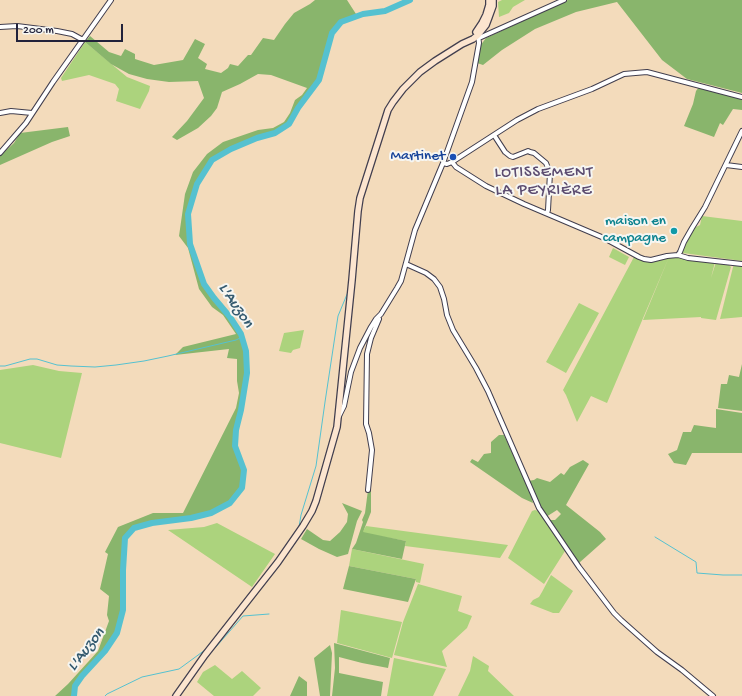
<!DOCTYPE html>
<html>
<head>
<meta charset="utf-8">
<style>
	body { margin:0 }
	#map { position:relative; width:742px; height:696px; overflow:hidden; background:#f3dbbb; font-family:"Gochi Hand",sans-serif }
	canvas { display:block }
	.scale { position:absolute; left:16px; top:24px; width:107px; height:18px; box-sizing:border-box; border:2px solid #22223b; border-top:0; padding-left:5px; font-size:12px; line-height:14px; white-space:nowrap; color:#22223b; -webkit-text-stroke:3px #f6f6f2; paint-order:stroke }
</style>
</head>
<body>
<div id="map">
<canvas width="742" height="696"></canvas>
<div class="scale">200 m</div>
</div>
<script>
const c = document.querySelector('canvas').getContext('2d');
c.lineJoin = 'round';
function paint(path, color) { c.fillStyle = color; c.fill(path, 'evenodd'); }
const poly = rows => new Path2D(rows.map(r => 'M' + r).join(''));
function strokePath(path, color, width, dash) { c.strokeStyle = color; c.lineWidth = width; c.lineCap = dash ? 'butt' : 'round'; c.setLineDash(dash || []); c.stroke(path); }
function drawText(font, color, halo, rows, align = 'center') {
  c.font = font + ' "Gochi Hand",sans-serif'; c.lineWidth = 4; c.setLineDash([]); c.textBaseline = 'middle'; c.strokeStyle = halo; c.fillStyle = color; for (const [text, x, y, turn = 0] of rows) {
    c.save(); c.translate(x, y); c.rotate((+turn || 0) * Math.PI / 180); c.textAlign = isNaN(turn) ? turn : align; if (halo) c.strokeText(text, 0, 0); c.fillText(text, 0, 0); c.restore();
  }
}
const green = poly([
	[502,0,525,0,513,7,509,13,499,17,498,2],
	[85,42,127,77,150,86,149,91,140,109,116,101,119,89,115,84,89,75,62,81,61,78],
	[702,216,742,221,742,241,730,239,742,241,742,261,683,253,683,250,694,228,700,225],
	[613,248,629,257,625,265,609,257],
	[634,257,643,261,669,257,607,403,591,396,577,422,566,395,563,390],
	[669,257,715,262,711,278,716,262,729,265,731,267,716,320,701,318,701,317,643,320],
	[734,265,742,266,742,317,720,319,733,267],
	[579,303,599,313,566,373,546,362],
	[304,330,300,348,293,350,291,353,279,351,284,333],
	[33,365,59,371,82,373,61,458,0,443,0,370],
	[535,510,538,511,552,530,565,551,544,584,508,558,532,511],
	[217,523,275,554,252,587,168,530,204,527],
	[366,526,508,545,500,558,405,546,406,541,362,533],
	[352,549,424,564,420,583,416,582,416,579,349,566],
	[551,575,573,591,559,613,553,613,530,604,533,600,539,597,542,592],
	[418,584,462,596,458,611,472,616,467,628,442,651,447,667,394,655,403,622],
	[341,610,402,622,392,658,337,643],
	[473,656,489,666,488,671,514,696,458,696,470,671],
	[394,658,446,669,433,696,387,696],
	[215,665,232,679,242,671,261,688,253,696,214,696,197,682,203,672]
]);
const forest = poly([
	[315,0,347,0,356,14,340,21,331,32,317,80,297,107,287,123,274,131,255,137,230,149,211,160,195,184,187,214,189,245,203,285,213,298,229,318,240,335,244,352,246,373,240,410,235,429,234,446,242,470,240,487,228,502,211,512,190,517,151,522,134,527,124,537,122,570,122,611,116,632,104,650,81,675,74,685,73,696,55,696,68,684,98,651,109,621,107,615,109,596,100,589,108,554,105,552,118,527,153,513,183,513,236,408,239,393,237,381,237,359,227,358,229,349,175,355,183,347,236,334,223,315,212,307,199,289,188,248,179,236,185,194,193,172,207,154,223,142,258,130,273,128,284,122,290,113,295,100,302,95,307,88,271,75,258,74,240,84,222,92,217,108,211,116,198,128,177,140,172,137,187,121,204,98,198,81,169,82,147,79,129,74,111,64,85,42,90,36,109,52,121,56,125,49,135,54,135,59,154,65,183,60,195,39,205,44,198,58,207,64,205,69,221,73,228,68,230,64,238,66,248,55,251,55,263,38,274,40,285,24,294,13,310,4],
	[568,0,742,0,742,93,687,79,662,60,617,2,576,12,535,29,502,50,483,65,477,63,480,46,486,38],
	[699,87,742,99,742,110,733,109,723,125,720,123,714,137,684,126,693,104,696,91],
	[68,127,70,136,52,142,0,165,0,156,14,143,20,133],
	[742,364,742,411,718,408,721,384,727,384,729,375,739,377],
	[716,409,742,413,742,453,692,453,686,465,674,463,668,454,677,450,683,432,691,432,694,425,716,428],
	[499,435,504,435,531,494,533,503,522,498,470,462,472,459,478,462,484,454,491,453,491,442],
	[583,460,589,464,566,505,600,532,606,539,579,563,549,520,555,520,561,514,557,510,546,517,528,481,534,480,537,478,550,482,561,473,564,475,570,467],
	[368,490,371,490,371,512,363,532,406,541,402,559,352,549,356,543,363,522,362,520,365,513],
	[342,503,362,511,357,521,348,554,337,557,319,549,301,539,307,529,323,540,330,541,340,532,347,522,348,514],
	[349,566,416,579,408,602,343,589],
	[334,643,390,658,388,668,362,663,339,657,339,673,383,682,381,696,332,696,335,668],
	[330,645,332,653,330,696,320,696,314,658],
	[299,676,307,682,307,696,290,696]
]);
const stream = poly([
	[0,366,5,366,30,359,37,359,57,365,71,366,95,367,116,365,144,361,168,356,236,340,242,337],
	[299,527,301,515,316,466,325,402,338,316,348,292],
	[655,537,696,562,697,573,723,575,742,575],
	[215,648,243,616,269,614],
	[105,696,107,694,142,677,179,669,205,650]
]);
const river = poly([
	[74,696,75,686,82,676,105,651,117,633,123,610,123,570,125,538,134,528,152,523,191,518,211,513,230,503,242,488,244,470,235,446,236,430,241,410,247,373,246,351,241,334,230,317,214,298,204,284,190,244,188,214,197,184,212,160,231,149,257,138,275,133,289,124,298,108,319,80,332,33,341,22,363,14,385,11,410,0]
]);
const street = poly([
	[0,27,17,26,57,31,72,34,83,40],
	[479,38,564,0],
	[0,113,11,111,32,113],
	[494,135,505,152,510,156,513,157,528,151,530,152,534,153,546,163,550,173,548,210,547,213],
	[0,153,26,123,53,82,111,0],
	[452,162,456,167,486,186,524,204,604,238,639,257,644,259,651,260,667,256,678,255,688,258,742,264],
	[443,163,447,164,452,162,517,120,538,109,592,89,624,74,647,72,742,97],
	[726,165,742,167],
	[678,255,680,252,684,242,692,228,705,207,742,131],
	[406,264,426,273,434,279,440,287,444,299,447,315,453,330,476,368,488,391,539,508,579,567,614,613,621,620,657,652,682,670,713,696],
	[339,416,344,406,351,372,360,348,371,327,376,319,381,314,397,288,401,281,415,230,443,163,472,82,479,43,478,35],
	[368,490,372,450,369,433,366,424,367,354,371,338,379,319]
]);
const secondary = poly([
	[476,32,482,23,486,15,489,5,489,0],
	[176,696,205,655,278,562,303,526,312,511,316,501,337,427,352,280,358,211,360,198,382,129,388,110,393,102,403,89,420,72,435,61,462,44,473,39,478,35,486,25,489,17,493,6,493,0]
]);
const markers = [
	[453,157,4,"#1a4fb4"],
	[674,231,4,"#0f9aa8"]
];
const transitNames = [
	["Martinet",445,157]
];
const cultureNames = [
	["maison en",666,222],
	["campagne",666,239]
];
const neighbourhoodNames = [
	["LOTISSEMENT",544,174],
	["LA PEYRIÈRE",544,192]
];
const waterNames = [
	["L'Auzon",235,306,56],
	["L'Auzon",87,650,-52]
];
paint(green, '#acd37d');
paint(forest, '#89b56c');
strokePath(stream, '#55c1d0', 1);
strokePath(river, '#55c1d0', 6);
strokePath(street, '#413e4e', 6);
strokePath(secondary, '#413e4e', 8);
strokePath(street, '#fff', 4);
strokePath(secondary, '#fce5cf', 5.5);
for (const [x, y, r, color] of markers) { const dot = new Path2D(); dot.arc(x, y, r, 0, 2 * Math.PI); c.fillStyle = color; c.fill(dot); strokePath(dot, '#f6f6f2', 1.5); }
drawText('15px', '#164399', '#f6f6f2', transitNames, 'right');
drawText('15px', '#0d838f', '#f6f6f2', cultureNames, 'right');
c.letterSpacing = '1px';
drawText('16px', '#5c4c70', '#f6f6f2', neighbourhoodNames);
c.letterSpacing = '0px';
drawText('italic 16px', '#345a6f', '#f6f6f2', waterNames);
</script>
</body>
</html>
